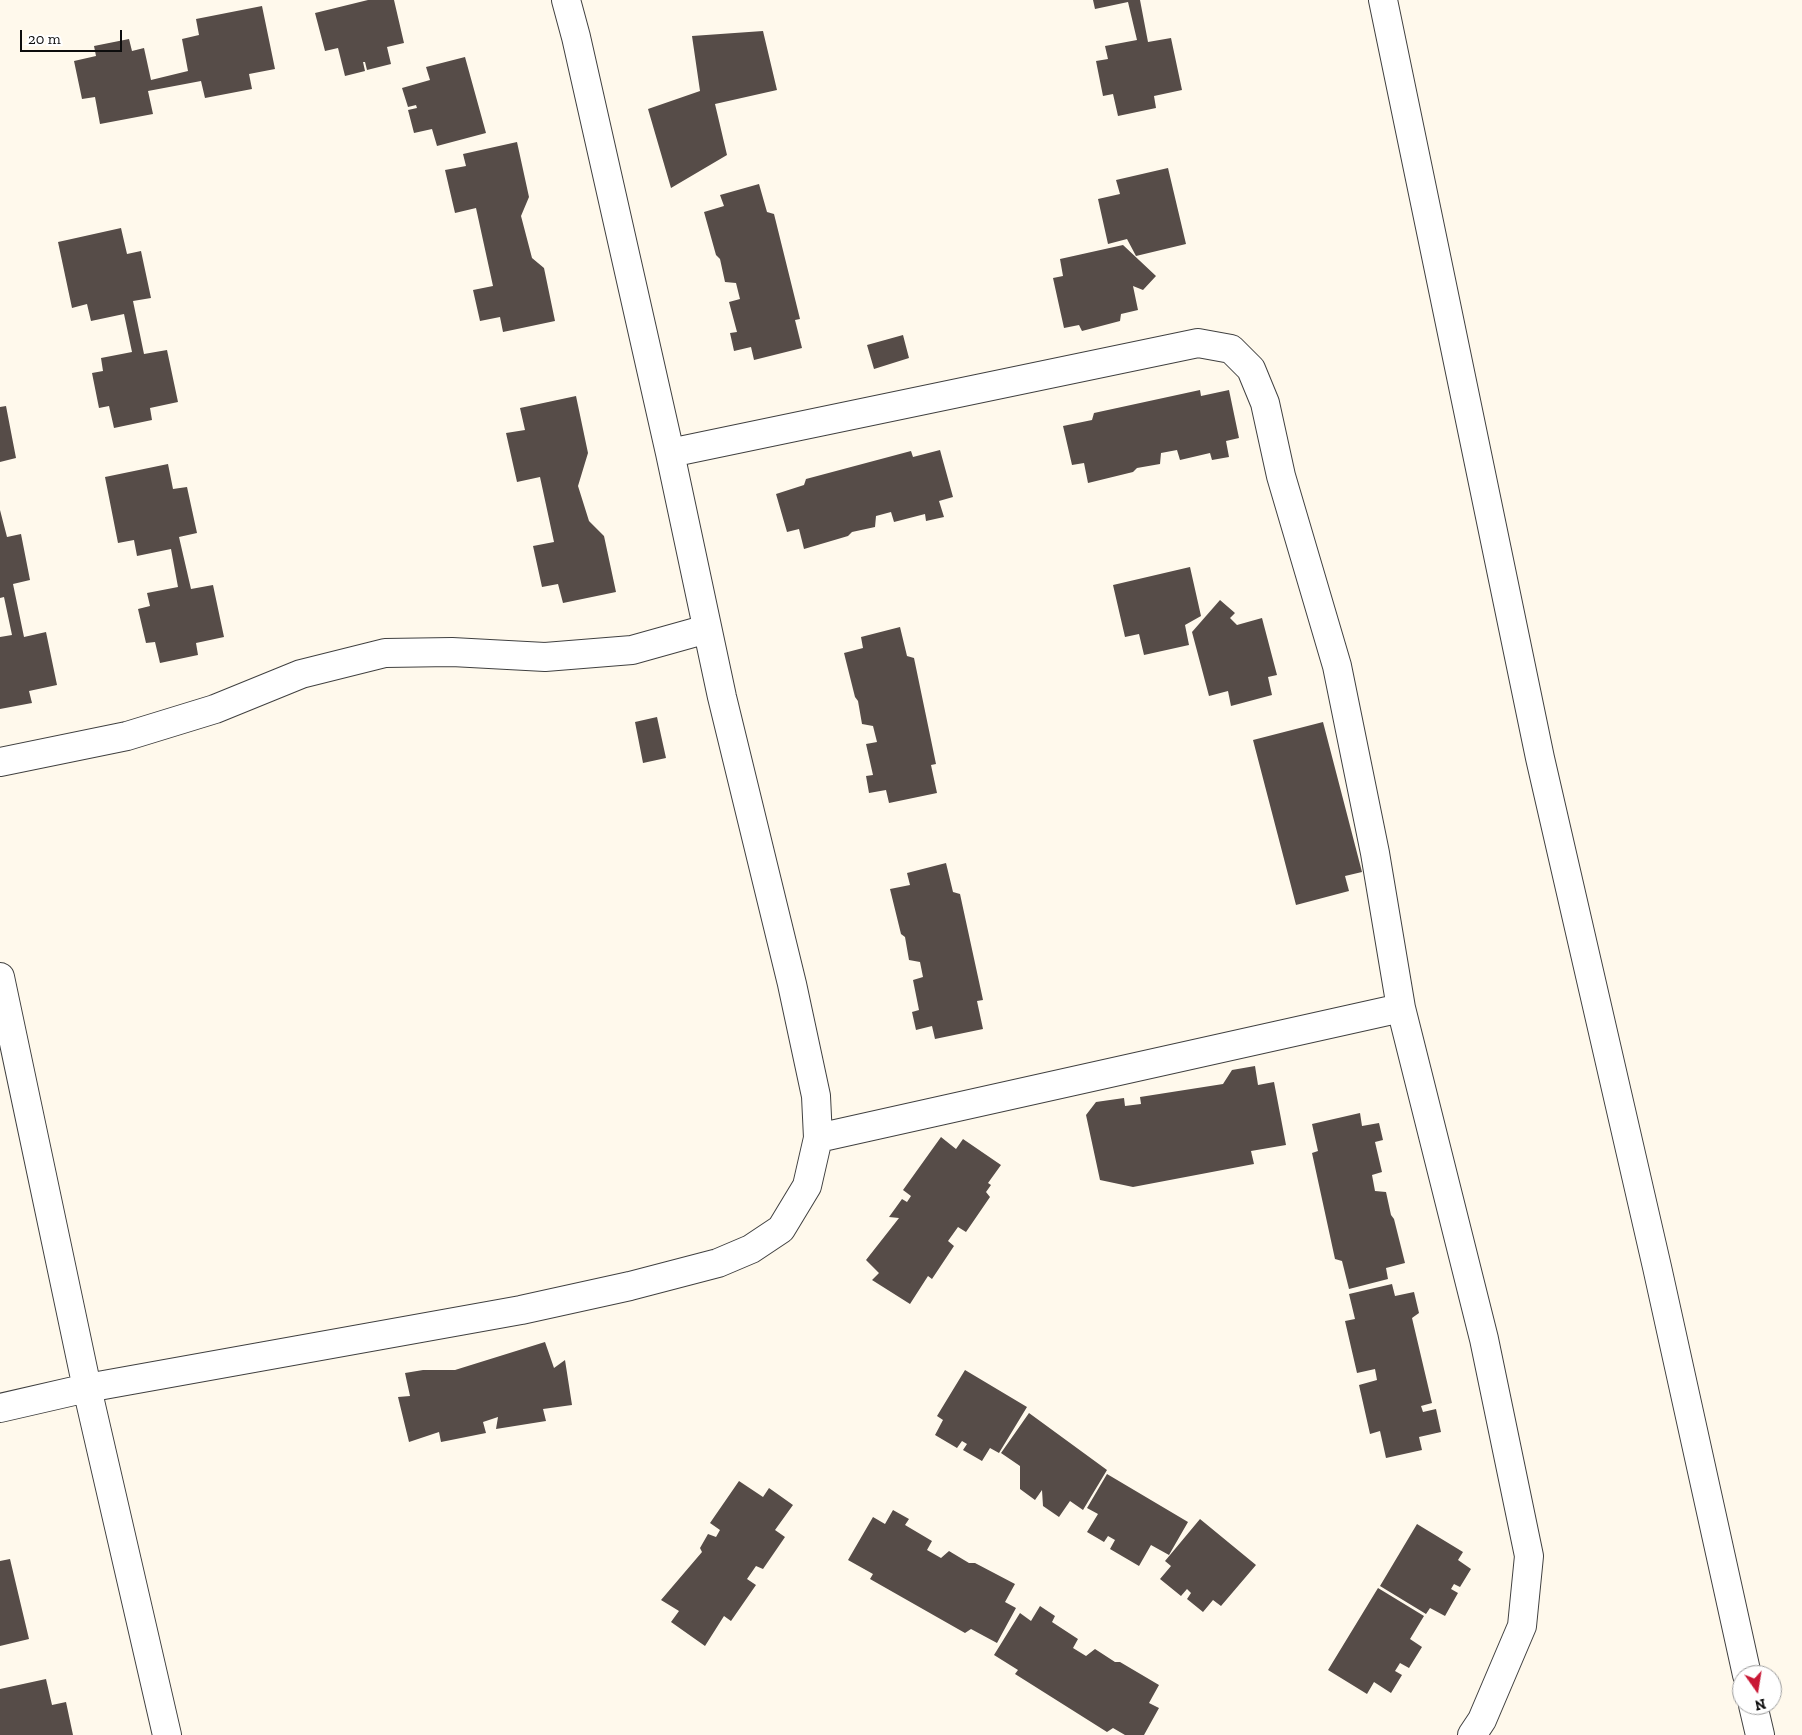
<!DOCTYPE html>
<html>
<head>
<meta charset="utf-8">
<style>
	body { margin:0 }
	#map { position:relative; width:1802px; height:1735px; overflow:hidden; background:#fff9ec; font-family:"Zilla Slab",serif }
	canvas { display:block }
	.north { position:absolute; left:1732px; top:1665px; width:50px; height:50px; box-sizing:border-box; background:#fff; border:1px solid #9e9e9e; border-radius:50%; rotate:167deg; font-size:14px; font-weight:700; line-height:20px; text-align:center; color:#0d0d0d }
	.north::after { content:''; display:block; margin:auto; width:18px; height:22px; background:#c91835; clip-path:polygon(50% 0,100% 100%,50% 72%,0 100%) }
	.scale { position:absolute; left:20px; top:30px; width:102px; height:22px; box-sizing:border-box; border:2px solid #0d0d0d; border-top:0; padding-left:6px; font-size:15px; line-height:18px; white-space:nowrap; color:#0d0d0d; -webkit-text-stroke:4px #fff; paint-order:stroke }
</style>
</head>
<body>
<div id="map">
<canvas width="1802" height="1735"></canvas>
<div class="north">N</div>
<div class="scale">20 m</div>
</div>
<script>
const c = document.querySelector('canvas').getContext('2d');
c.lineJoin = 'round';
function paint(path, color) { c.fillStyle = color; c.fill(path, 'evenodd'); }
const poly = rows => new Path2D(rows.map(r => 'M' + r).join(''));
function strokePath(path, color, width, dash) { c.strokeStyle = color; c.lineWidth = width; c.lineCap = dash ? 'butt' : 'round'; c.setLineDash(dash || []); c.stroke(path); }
const building = poly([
	[368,0,394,0,404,43,387,47,391,64,367,70,365,62,363,62,365,71,345,76,338,48,325,51,315,13],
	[1093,0,1140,0,1148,42,1171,38,1182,90,1154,96,1156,108,1118,116,1113,94,1103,96,1096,61,1108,59,1105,46,1137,40,1128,2,1095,9],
	[262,6,275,69,249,74,252,89,205,98,201,81,148,91,153,114,100,124,95,97,82,99,74,61,96,56,94,46,129,39,132,51,144,48,151,80,188,71,182,39,199,35,196,19],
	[763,31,777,90,715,104,727,155,671,188,648,109,700,91,692,36],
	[465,57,486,133,437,146,432,129,414,133,408,110,417,108,416,105,408,107,402,88,430,80,426,67],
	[517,142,529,197,521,216,532,258,544,268,555,321,503,332,500,317,480,321,473,290,493,286,476,208,455,213,445,170,466,166,463,154],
	[1168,168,1186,244,1136,256,1127,239,1108,244,1098,199,1120,194,1116,180],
	[759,184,767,212,774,214,800,319,795,320,802,348,754,360,751,347,734,351,730,333,737,332,729,302,740,299,736,283,725,282,720,259,716,255,704,212,724,206,720,195],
	[121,228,127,254,141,251,151,298,133,301,144,354,167,350,178,402,150,408,152,420,114,428,109,406,99,408,92,373,103,371,101,358,132,352,124,314,91,321,87,304,72,308,58,242],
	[1123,245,1156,276,1143,290,1133,286,1138,310,1121,314,1120,321,1082,331,1079,325,1064,328,1053,278,1063,276,1060,259],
	[903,335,909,358,874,369,867,345],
	[1200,390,1201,396,1229,390,1239,438,1226,441,1229,457,1212,460,1210,453,1180,460,1177,450,1161,453,1160,464,1137,468,1133,472,1088,483,1084,463,1072,465,1063,426,1092,420,1094,413],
	[576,396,588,453,578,486,589,521,604,536,616,592,563,603,558,584,542,587,533,546,554,542,540,477,517,482,506,433,525,430,520,408],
	[6,406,16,458,0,462,0,407],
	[940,450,953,497,939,501,944,517,926,521,925,514,894,522,891,512,876,516,875,527,852,532,848,536,804,549,799,529,787,532,776,494,804,485,806,479,911,451,913,457],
	[168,464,173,489,187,487,197,533,179,537,191,589,213,585,224,637,196,643,198,655,160,663,155,642,146,643,138,609,150,606,147,593,178,587,171,549,137,556,134,540,118,543,105,477],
	[0,510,7,537,21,534,30,580,13,584,24,637,46,632,57,685,29,691,32,703,0,709,0,637,12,635,4,597,0,598],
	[1190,567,1201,616,1185,625,1189,645,1144,655,1139,634,1125,637,1113,585],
	[1220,600,1235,613,1230,618,1237,625,1262,618,1277,675,1268,677,1272,695,1231,706,1228,691,1209,696,1192,632],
	[900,627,907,656,914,658,936,764,931,765,937,793,889,803,886,790,869,793,866,776,873,775,866,744,877,742,873,726,862,724,858,701,855,697,844,653,863,648,861,637],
	[657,717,666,758,643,763,635,722],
	[1323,722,1362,872,1345,876,1349,891,1296,905,1253,740],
	[946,863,953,892,960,894,983,1000,977,1001,983,1029,935,1039,932,1026,916,1030,912,1012,919,1010,913,980,923,977,920,962,909,960,905,937,901,934,890,889,910,885,907,873],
	[1255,1066,1258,1085,1274,1082,1286,1145,1251,1151,1254,1164,1133,1187,1100,1180,1086,1115,1096,1102,1124,1098,1125,1106,1141,1104,1140,1097,1223,1084,1232,1070],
	[1360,1113,1362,1126,1379,1123,1383,1140,1375,1142,1382,1172,1372,1175,1375,1191,1386,1192,1391,1215,1394,1219,1405,1263,1386,1268,1388,1279,1349,1289,1342,1261,1335,1259,1312,1153,1318,1151,1312,1124],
	[941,1137,956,1149,963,1139,1001,1165,988,1183,991,1185,986,1192,990,1197,966,1232,958,1227,948,1241,954,1246,932,1279,928,1276,910,1304,872,1280,879,1273,866,1260,899,1218,889,1217,902,1199,907,1202,911,1196,903,1190],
	[1392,1284,1395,1296,1414,1292,1419,1313,1412,1318,1432,1403,1421,1406,1423,1412,1436,1409,1441,1432,1419,1437,1422,1450,1386,1458,1380,1431,1370,1434,1359,1385,1377,1380,1375,1369,1357,1373,1345,1321,1355,1319,1349,1294],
	[545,1342,554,1368,565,1360,572,1405,543,1409,546,1421,496,1429,498,1417,483,1422,486,1433,441,1442,439,1432,409,1442,398,1397,410,1396,405,1373,423,1370,455,1370],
	[965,1370,1027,1407,999,1453,990,1448,982,1461,963,1450,967,1444,962,1441,957,1448,935,1435,943,1420,937,1416],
	[1029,1413,1107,1470,1083,1510,1070,1501,1059,1517,1043,1506,1042,1490,1035,1500,1020,1489,1020,1466,1001,1453],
	[1107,1474,1188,1522,1169,1555,1151,1545,1139,1566,1110,1549,1115,1540,1108,1536,1104,1542,1087,1532,1098,1514,1087,1508],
	[739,1481,763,1497,769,1488,793,1505,775,1530,785,1537,763,1569,756,1566,747,1579,756,1585,731,1621,724,1616,705,1646,671,1622,679,1611,661,1600,702,1552,700,1548,708,1534,716,1537,720,1530,710,1523],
	[893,1510,909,1519,905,1525,932,1541,927,1550,941,1558,949,1551,969,1563,975,1563,1015,1584,1005,1602,1016,1608,997,1643,971,1629,965,1633,870,1579,873,1574,848,1560,873,1517,885,1524],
	[1200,1519,1256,1565,1221,1606,1213,1600,1203,1612,1187,1599,1191,1593,1187,1589,1181,1596,1160,1579,1171,1566,1165,1561],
	[1417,1524,1463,1552,1458,1560,1471,1569,1460,1587,1454,1584,1451,1589,1458,1593,1445,1616,1430,1608,1426,1614,1380,1586],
	[10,1559,29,1639,0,1646,0,1561],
	[1378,1588,1424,1616,1410,1639,1422,1647,1409,1668,1400,1663,1395,1671,1402,1675,1391,1693,1374,1682,1367,1694,1328,1670],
	[1040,1606,1055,1616,1052,1622,1078,1639,1073,1648,1086,1656,1095,1649,1115,1662,1120,1662,1159,1685,1149,1703,1159,1708,1144,1735,1125,1735,1113,1728,1107,1732,1015,1674,1018,1670,994,1655,1020,1613,1031,1621],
	[46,1679,52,1705,66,1702,73,1735,0,1735,0,1689]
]);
const minor = poly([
	[670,453,1198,343,1231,349,1251,369,1265,403,1281,476,1337,666,1375,853,1401,1008,1484,1339,1529,1556,1522,1626,1482,1720,1472,1735],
	[0,762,127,736,215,709,301,674,385,653,452,652,545,657,632,650,707,629],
	[0,977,87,1388,167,1735],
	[818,1138,1401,1008],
	[0,1408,87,1388,521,1310,630,1286,718,1263,751,1249,781,1229,807,1186,818,1138,816,1096,792,984,722,697,670,453,576,37,566,0]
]);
const tertiary = poly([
	[1383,0,1540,758,1657,1267,1747,1675],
	[1753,1705,1760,1735]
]);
paint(building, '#564c48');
strokePath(minor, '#404040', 30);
strokePath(tertiary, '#404040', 30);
strokePath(minor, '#fff', 28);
strokePath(tertiary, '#fff', 28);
</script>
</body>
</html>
